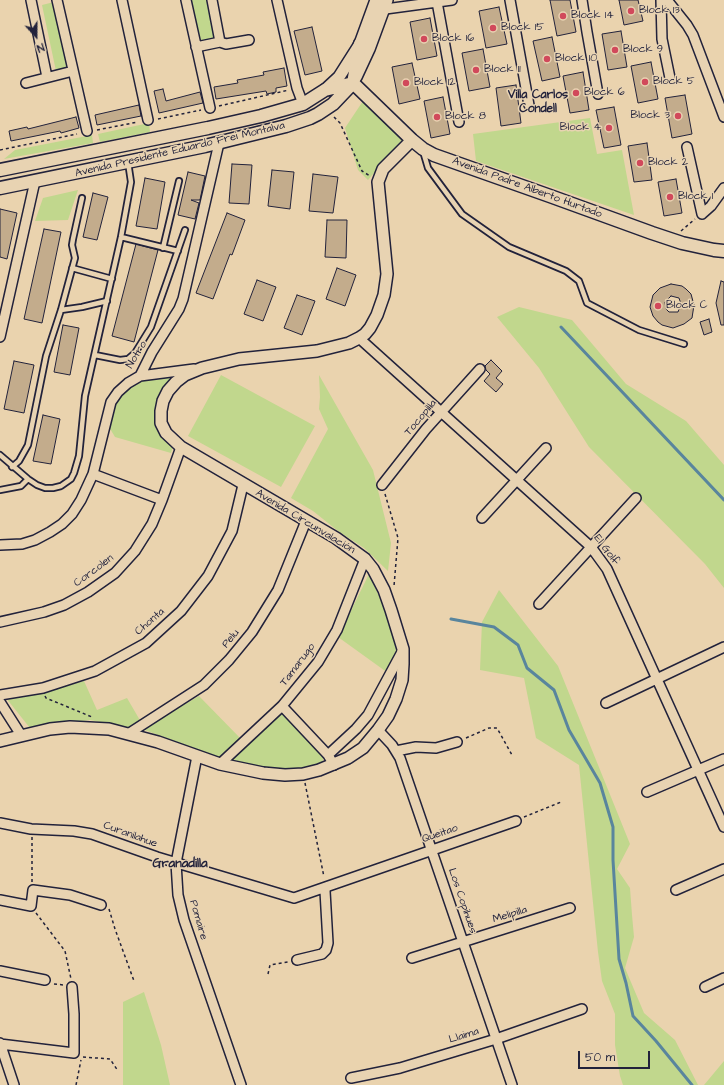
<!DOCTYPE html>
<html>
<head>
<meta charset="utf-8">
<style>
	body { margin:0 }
	#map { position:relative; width:724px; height:1085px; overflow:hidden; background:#ead3ae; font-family:"Architects Daughter",sans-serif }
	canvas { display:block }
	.north { position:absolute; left:16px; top:16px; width:40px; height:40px; -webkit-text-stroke:3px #e8d3b2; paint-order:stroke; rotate:159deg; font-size:11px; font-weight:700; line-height:16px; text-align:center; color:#22223b }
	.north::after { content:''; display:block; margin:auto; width:14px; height:18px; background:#22223b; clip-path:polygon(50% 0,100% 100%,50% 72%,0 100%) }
	.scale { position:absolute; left:578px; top:1051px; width:72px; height:18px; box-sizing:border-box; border:2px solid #22223b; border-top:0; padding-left:5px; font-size:12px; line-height:14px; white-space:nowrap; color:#22223b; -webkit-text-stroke:3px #e8d3b2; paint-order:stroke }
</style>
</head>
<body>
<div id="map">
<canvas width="724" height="1085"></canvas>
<div class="north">N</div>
<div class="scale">50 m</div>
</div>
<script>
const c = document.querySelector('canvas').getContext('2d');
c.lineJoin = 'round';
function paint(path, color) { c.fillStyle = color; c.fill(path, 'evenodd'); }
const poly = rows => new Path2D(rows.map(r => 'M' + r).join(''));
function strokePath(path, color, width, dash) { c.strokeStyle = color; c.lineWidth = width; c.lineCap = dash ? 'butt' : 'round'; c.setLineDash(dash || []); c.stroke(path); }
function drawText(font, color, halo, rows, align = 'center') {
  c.font = font + ' "Architects Daughter",sans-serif'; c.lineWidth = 3; c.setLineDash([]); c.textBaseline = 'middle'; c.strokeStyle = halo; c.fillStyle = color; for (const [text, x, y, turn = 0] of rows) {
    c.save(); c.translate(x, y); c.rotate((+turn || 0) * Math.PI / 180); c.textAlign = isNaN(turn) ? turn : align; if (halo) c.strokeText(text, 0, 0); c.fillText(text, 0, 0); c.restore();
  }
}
const green = poly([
	[190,0,208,0,215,38,199,42],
	[54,2,68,68,56,71,42,5],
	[363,101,402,140,368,180,358,170,345,128],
	[590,118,597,154,622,150,634,215,476,161,473,134],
	[149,123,150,132,100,142,98,134],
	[92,135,93,143,4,159,15,150],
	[78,190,68,220,35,221,43,198],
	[519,307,572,320,626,384,686,421,724,465,724,588,705,564,589,447,539,368,497,317],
	[221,375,315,426,281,487,188,436],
	[319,375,373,470,391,543,388,571,364,548,338,531,313,511,291,498,328,429,319,409,320,397],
	[175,376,162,390,157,405,156,421,173,446,171,453,115,437,109,427,112,414,116,402,129,387,142,380],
	[369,574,390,620,400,653,388,673,338,637],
	[499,590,558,666,630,844,617,869,630,888,632,915,634,937,625,968,644,1013,675,1040,698,1085,623,1085,620,1076,615,1045,615,1014,602,981,598,952,579,765,536,738,524,678,480,670,482,622],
	[84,681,97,710,127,698,141,722,135,727,129,728,90,720,30,728,6,698,42,693],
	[199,696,242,740,222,759,142,729],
	[281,711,324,756,322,763,296,770,256,768,227,761],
	[144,992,161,1045,170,1085,123,1085,123,1002],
	[724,1061,724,1085,704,1085]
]);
const stream = poly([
	[561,327,724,500],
	[451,619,494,627,518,645,527,668,554,690,569,730,600,783,613,827,613,860,619,959,626,983,633,1016,656,1041,692,1085]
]);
const building = poly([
	[550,0,570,0,576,32,557,36,550,0],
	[619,0,638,0,643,21,624,25,619,0],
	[499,7,507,44,486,48,479,11,499,7],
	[430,18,437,56,417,60,410,22,430,18],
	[312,27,322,71,305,75,294,31,312,27],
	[621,31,627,67,608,70,602,34,621,31],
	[552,37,560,77,542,81,533,41,552,37],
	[483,49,490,87,469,91,462,53,483,49],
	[651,62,658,99,638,103,631,66,651,62],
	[412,63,420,99,399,104,392,67,412,63],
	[284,68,287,86,276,88,276,92,267,94,266,91,216,99,214,87,238,83,237,80,264,75,263,72,284,68],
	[583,72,589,110,570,113,563,76,583,72],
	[516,85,521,123,501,126,496,88,516,85],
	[163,89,166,101,200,92,203,103,159,113,154,91,163,89],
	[685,95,692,134,672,138,665,98,685,95],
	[443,97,450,134,431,138,424,101,443,97],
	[139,105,141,116,97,125,95,115,139,105],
	[614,107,621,145,604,148,596,110,614,107],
	[76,117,79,128,61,133,60,131,11,141,9,131,27,127,28,129,76,117],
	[647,143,652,180,634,182,628,146,647,143],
	[232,164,252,165,249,204,229,203,232,164],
	[272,170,294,172,290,209,268,206,272,170],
	[188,172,205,176,200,200,191,200,199,203,195,219,178,215,188,172],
	[313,174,338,177,333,213,309,211,313,174],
	[145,178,165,182,157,229,136,226,145,178],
	[676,179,682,213,664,216,658,182,676,179],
	[93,193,108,197,97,240,83,237,93,193],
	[0,209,17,213,7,259,0,257,0,209],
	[227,213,245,220,232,255,230,254,213,299,196,293,227,213],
	[327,220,347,220,346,258,325,257,327,220],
	[44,229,61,232,42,323,24,319,44,229],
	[136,244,158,250,134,342,112,336,136,244],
	[337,268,356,275,345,306,326,299,337,268],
	[257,280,276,287,263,321,244,314,257,280],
	[721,281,724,282,724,325,721,325,716,303,721,281],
	[671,284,682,286,686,289,691,294,694,305,692,318,684,324,673,328,662,325,658,322,653,316,650,307,653,295,660,288,671,284],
	[671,296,679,298,681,304,678,312,669,312,666,309,665,302,671,296],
	[297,295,315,301,302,335,284,328,297,295],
	[709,319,712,332,704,335,700,322,709,319],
	[63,325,79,328,70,375,54,372,63,325],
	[491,360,502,371,496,378,503,384,496,392,484,381,490,374,486,370,485,366,491,360],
	[14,361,34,365,24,413,4,409,14,361],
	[43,415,60,419,51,464,33,461,43,415]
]);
const path = poly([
	[219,106,289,90],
	[334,117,340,123,362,171,370,176],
	[158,119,201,110],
	[97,130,138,122],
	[0,150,77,134],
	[681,231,695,219],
	[385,494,398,538,394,586],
	[45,696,46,698,92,717],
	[466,738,489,728,497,728,512,755],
	[305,783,324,877],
	[524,817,561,802],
	[32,837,32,882],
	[109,909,115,929,134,981],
	[36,913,65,951,71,979],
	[268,974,270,965,288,962],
	[54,984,64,985],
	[83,1057,110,1059,118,1071],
	[76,1085,81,1060]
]);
const service = poly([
	[423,151,428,168,462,214,509,247,566,271,579,281,587,303,639,330,684,344],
	[121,237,178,251],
	[163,248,179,181],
	[72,268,112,279],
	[61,310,82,307,107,301],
	[95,355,120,360,128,359,135,353,151,327,185,230],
	[0,455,28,479,37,485,45,488,53,488,61,486,71,479,74,473,79,456,85,396,121,237,131,182,128,162],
	[12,467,19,461,28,445,46,356,61,310,75,258,72,245,73,239,82,198],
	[0,490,21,486,28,479]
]);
const minor = poly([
	[31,0,47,77],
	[57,0,87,131],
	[122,0,148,120],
	[186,0,210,108],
	[277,0,297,88,303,104],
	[510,0,529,105],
	[582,0,587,32,598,94],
	[661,0,662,39,670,78],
	[667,0,687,25,693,35,724,117],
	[437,2,459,122],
	[378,10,452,0],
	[220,42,226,44,249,40],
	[196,47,220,42,212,0],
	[26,83,73,71],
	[687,147,702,214],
	[702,214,711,206,724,188],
	[0,337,35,181],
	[359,338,591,547,607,569,724,827],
	[140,376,194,369],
	[93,474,162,500],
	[382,485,426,429,480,369],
	[482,518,546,448],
	[0,545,22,544,35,540,50,532,62,524,72,514,81,500,93,474,111,402,118,392,128,383,140,376,152,352,179,309,183,299,219,143],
	[539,604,636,498],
	[0,622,44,612,64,605,88,592,115,573,135,551,152,524,162,500,181,447],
	[0,695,43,688,95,671,146,643,181,611,208,576,232,531,243,485],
	[0,702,21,735],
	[606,703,724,647],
	[282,706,328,755],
	[378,730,392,745,400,758,512,1085],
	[128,734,204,685,229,660,252,632,278,590,306,521],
	[396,751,416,747,436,748,457,742],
	[197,756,176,863,178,895,184,920,241,1085],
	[220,764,282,706,318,662,337,630,365,559],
	[334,765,328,755,356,729,368,715,403,650],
	[647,792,724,759],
	[0,823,31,829,74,831,92,834,157,857,294,898,516,821],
	[676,890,724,869],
	[0,900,31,906,33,890,70,895,101,905],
	[412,958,570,908],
	[297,960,322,954,326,950,328,943,325,891,326,887],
	[0,971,45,980],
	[705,987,724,978],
	[0,1043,14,1085],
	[0,1044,74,1053,74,1014,72,987],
	[351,1078,400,1068,496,1039,582,1009]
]);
const tertiary = poly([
	[356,77,369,49,387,0],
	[325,90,339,77,360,44,376,0],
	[0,741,50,729,70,727,109,729,158,742,220,764,263,773,285,775,303,774,319,770,348,758,363,748,378,730,388,716,396,699,402,680,403,664,403,649,391,610,384,590,373,569,365,559,336,538,181,447,166,433,161,423,161,411,163,401,168,391,176,382,185,375,202,368,239,359,317,351,349,343,359,338,365,334,370,328,377,315,384,295,387,274,378,182,383,169,412,140]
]);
const secondary = poly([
	[353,83,412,140,423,149,434,155,550,196,652,233,682,243,714,250,724,251],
	[353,83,360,44],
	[0,170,208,128,261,116,303,104,325,90,353,83],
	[0,188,205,146,286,126,310,118,318,114,333,104,353,83]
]);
const markers = [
	[631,11,4,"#d1495b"],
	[563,16,4,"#d1495b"],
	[493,28,4,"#d1495b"],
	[424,39,4,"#d1495b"],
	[615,50,4,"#d1495b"],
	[547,59,4,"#d1495b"],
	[476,70,4,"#d1495b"],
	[645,82,4,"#d1495b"],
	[406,83,4,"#d1495b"],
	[576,93,4,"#d1495b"],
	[678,116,4,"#d1495b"],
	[437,117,4,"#d1495b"],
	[609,128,4,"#d1495b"],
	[640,163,4,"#d1495b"],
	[670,197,4,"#d1495b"],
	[658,306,4,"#d1495b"]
];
const poiNames = [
	["Block 13",639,11],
	["Block 14",571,16],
	["Block 15",501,28],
	["Block 16",432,39],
	["Block 9",623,50],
	["Block 10",555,59],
	["Block 11",484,70],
	["Block 5",653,82],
	["Block 12",414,83],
	["Block 6",584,93],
	["Block 3",670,116,"right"],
	["Block 8",445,117],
	["Block 4",601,128,"right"],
	["Block 2",648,163],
	["Block 1",678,197],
	["Block C",666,306]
];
const streetNames = [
	["Avenida Presidente Eduardo Frei Montalva",180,150,-13],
	["Avenida Padre Alberto Hurtado",527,188,20],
	["Notro",137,355,-59],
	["Tocopilla",421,418,-50],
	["Avenida Circunvalación",305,522,31],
	["El Golf",606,550,53],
	["Corcolen",94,571,-37],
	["Chonta",150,622,-41],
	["Pelu",231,639,-51],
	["Tamarugo",298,665,-53],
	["Queitao",440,834,-19],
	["Curanilahue",130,835,20],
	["Los Copihues",462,901,71],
	["Melipilla",510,915,-17],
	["Pomaire",198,920,74],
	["Llaima",464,1036,-17]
];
const neighbourhoodNames = [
	["Villa Carlos",538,95],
	["Condell",538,109]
];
const quarterNames = [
	["Granadilla",180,864]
];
paint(green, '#c1d78d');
strokePath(stream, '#59859d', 3);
paint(building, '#c3ac8c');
strokePath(building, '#22223b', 1);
strokePath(service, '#22223b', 8);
strokePath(minor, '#22223b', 12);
strokePath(tertiary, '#22223b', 14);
strokePath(secondary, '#22223b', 15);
strokePath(path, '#22223b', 1.5, [3, 3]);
strokePath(service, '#e8d3b2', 4.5);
strokePath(minor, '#e8d3b2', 9);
strokePath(tertiary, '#e8d3b2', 11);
strokePath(secondary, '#e8d3b2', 12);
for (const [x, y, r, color] of markers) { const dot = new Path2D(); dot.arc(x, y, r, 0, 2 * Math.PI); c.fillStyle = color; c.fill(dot); strokePath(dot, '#e8d3b2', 1.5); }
drawText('11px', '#22223b', '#e8d3b2', poiNames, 'left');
drawText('11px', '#22223b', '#e8d3b2', streetNames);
drawText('bold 12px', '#22223b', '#e8d3b2', neighbourhoodNames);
drawText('bold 13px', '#22223b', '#e8d3b2', quarterNames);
</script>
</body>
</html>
